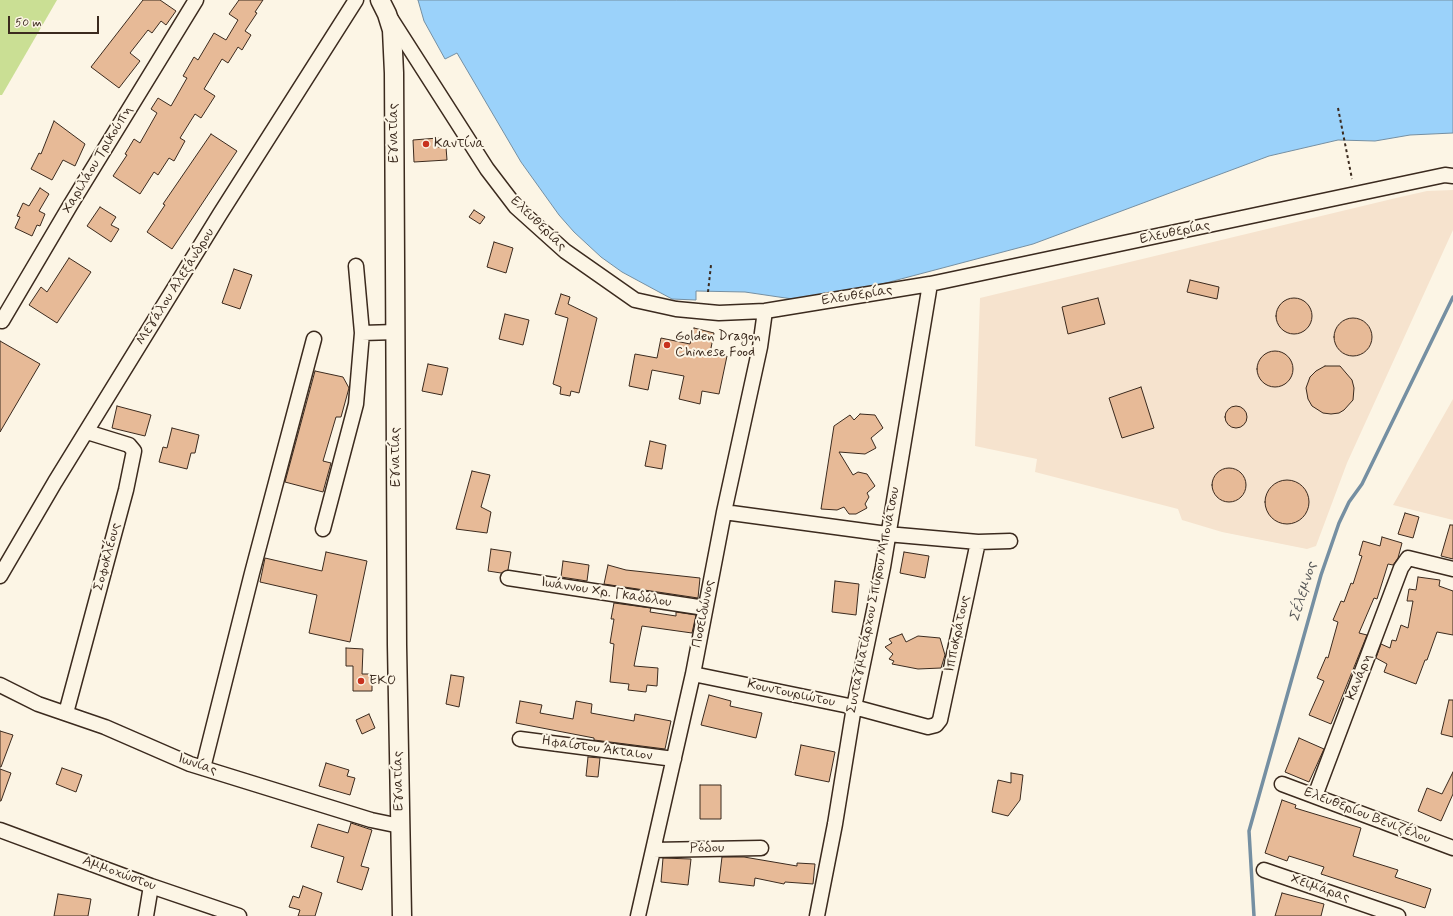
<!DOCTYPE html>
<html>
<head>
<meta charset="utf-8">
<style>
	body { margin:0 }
	#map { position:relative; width:1453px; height:916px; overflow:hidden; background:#fcf5e5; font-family:Mynerve,sans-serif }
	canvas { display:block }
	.scale { position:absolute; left:8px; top:16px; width:91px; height:18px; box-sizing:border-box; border:2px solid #3b2a1e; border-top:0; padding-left:5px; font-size:12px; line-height:14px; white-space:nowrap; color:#3b2a1e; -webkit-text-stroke:3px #fcf5e5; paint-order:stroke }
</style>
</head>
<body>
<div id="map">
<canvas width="1453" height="916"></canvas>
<div class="scale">50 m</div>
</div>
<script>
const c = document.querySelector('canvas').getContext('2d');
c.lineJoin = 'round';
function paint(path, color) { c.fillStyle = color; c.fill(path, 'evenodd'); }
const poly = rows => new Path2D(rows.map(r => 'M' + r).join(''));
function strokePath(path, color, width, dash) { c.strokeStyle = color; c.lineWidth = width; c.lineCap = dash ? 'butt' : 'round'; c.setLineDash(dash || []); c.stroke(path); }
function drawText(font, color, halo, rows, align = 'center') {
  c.font = font + ' Mynerve,sans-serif'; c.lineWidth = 4; c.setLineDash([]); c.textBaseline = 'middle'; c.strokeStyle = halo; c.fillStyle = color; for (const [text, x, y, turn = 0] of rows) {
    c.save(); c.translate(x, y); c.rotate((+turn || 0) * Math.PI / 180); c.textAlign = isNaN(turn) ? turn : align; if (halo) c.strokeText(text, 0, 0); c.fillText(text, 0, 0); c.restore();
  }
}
const built = poly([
	[1453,190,1453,230,1347,463,1316,546,1307,549,1222,532,1182,520,1178,509,1035,472,1037,459,975,446,980,298,1396,198,1427,191],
	[1453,399,1453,520,1393,505]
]);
const green = poly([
	[0,0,57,0,2,95,0,95]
]);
const water = poly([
	[418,0,1453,0,1453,133,1410,135,1375,141,1338,140,1269,156,1033,244,848,293,806,301,745,292,696,291,696,300,672,299,622,272,601,257,574,232,559,215,521,162,457,53,445,59,424,21,418,0]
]);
const stream = poly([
	[1254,916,1249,831,1321,575,1339,523,1349,502,1362,484,1453,297]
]);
const building = poly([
	[143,0,160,0,176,11,166,25,161,21,152,33,148,30,130,53,140,61,119,88,91,67,143,0],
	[239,0,263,0,255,12,257,13,245,31,251,35,242,50,238,47,228,63,222,59,204,89,215,96,201,118,195,114,180,138,185,141,174,161,169,158,158,175,154,172,140,194,113,176,127,155,125,154,134,139,140,143,157,113,151,109,158,98,171,106,187,78,183,76,194,57,198,60,214,33,226,40,238,20,229,14,239,0],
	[54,121,85,144,75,166,63,160,52,180,31,169,39,153,41,154,54,121],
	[211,134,237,151,172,249,147,232,165,205,163,204,211,134],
	[438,138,438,147,446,147,447,160,414,162,413,140,438,138],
	[40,188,49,194,39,211,45,214,40,226,37,225,32,236,15,228,20,217,17,216,23,203,29,206,40,188],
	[100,207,116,217,111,225,119,229,111,242,87,226,100,207],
	[474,210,485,217,480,224,469,217,474,210],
	[494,242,513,248,506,273,487,267,494,242],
	[69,258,91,272,57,323,29,305,41,287,47,292,69,258],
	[234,269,252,275,240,309,222,303,234,269],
	[1190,280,1219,287,1217,299,1187,292,1190,280],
	[561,294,570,297,568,304,597,318,579,393,571,391,570,396,560,394,561,387,553,384,568,318,555,314,561,294],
	'1276 316a18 18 0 1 1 36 0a18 18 0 1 1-36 0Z',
	[1098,298,1105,324,1068,334,1062,307,1098,298],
	[505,314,529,320,523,345,499,339,505,314],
	'1334 337a19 19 0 1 1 38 0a19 19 0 1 1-38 0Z',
	[694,328,714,333,710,353,727,356,719,394,702,391,700,404,679,399,684,376,652,370,648,390,629,386,635,354,657,358,661,338,690,344,694,328],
	[0,341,40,364,0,432,0,341],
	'1257 369a18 18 0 1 1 36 0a18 18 0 1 1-36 0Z',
	[428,364,448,368,442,395,422,391,428,364],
	[1325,366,1340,366,1352,380,1354,388,1353,400,1344,410,1339,413,1331,414,1323,413,1312,406,1308,399,1306,388,1310,377,1316,371,1325,366],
	[315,371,343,377,349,388,341,417,336,417,323,461,331,463,323,492,285,482,315,371],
	[1141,387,1154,428,1122,438,1109,398,1141,387],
	'1225 417a11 11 0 1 1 22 0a11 11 0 1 1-22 0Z',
	[117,406,151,415,145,436,112,428,117,406],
	[860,414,875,415,883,428,871,438,876,448,865,454,839,452,853,475,858,472,867,474,875,486,867,493,869,497,865,504,867,508,856,514,849,514,844,507,837,510,821,509,834,426,850,415,854,420,860,414],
	[172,428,199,435,195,453,191,453,187,469,159,462,163,447,167,448,172,428],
	[650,441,666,445,662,469,645,466,650,441],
	'1212 485a17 17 0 1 1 34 0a17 17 0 1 1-34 0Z',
	[472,471,490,475,481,507,491,512,487,533,456,529,472,471],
	'1265 502a22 22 0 1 1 44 0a22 22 0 1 1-44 0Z',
	[1405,513,1419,517,1413,538,1398,534,1405,513],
	[1450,525,1453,525,1453,559,1441,556,1450,525],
	[1382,537,1402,543,1398,558,1393,565,1388,564,1377,599,1374,598,1359,633,1367,635,1331,724,1309,715,1324,681,1317,678,1326,657,1328,658,1338,622,1333,620,1341,601,1344,602,1351,583,1353,584,1362,556,1359,555,1363,541,1380,546,1382,537],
	[491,549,511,552,508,570,501,573,488,571,491,549],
	[326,552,367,561,350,642,309,633,317,595,260,582,265,558,322,571,326,552],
	[904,552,929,556,925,578,900,573,904,552],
	[563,561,589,565,587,581,561,577,563,561],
	[608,565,626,570,700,578,698,598,604,584,608,565],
	[1418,577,1440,580,1439,586,1453,591,1453,635,1437,632,1427,660,1425,660,1416,684,1384,672,1387,664,1376,658,1381,644,1390,648,1392,640,1396,641,1401,625,1408,628,1413,601,1407,601,1409,589,1416,590,1418,577],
	[835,581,859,584,856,615,832,612,835,581],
	[614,603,651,608,650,612,676,616,676,612,696,615,692,633,642,626,634,666,658,668,657,686,647,685,646,692,628,690,629,684,610,682,614,644,610,643,614,619,611,619,614,603],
	[902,634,906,642,918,636,940,638,945,655,941,668,918,669,892,664,894,661,889,659,893,654,885,647,892,643,889,639,902,634],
	[346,648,363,649,362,674,372,674,372,691,353,691,353,666,346,666,346,648],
	[451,675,464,677,459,707,446,704,451,675],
	[709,695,731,701,730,706,762,713,756,738,701,725,709,695],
	[1449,700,1453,700,1453,737,1441,734,1449,700],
	[520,701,542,705,540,713,573,719,576,701,592,704,591,713,634,721,635,714,671,721,665,749,594,740,594,738,516,723,520,701],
	[369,714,375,728,362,734,356,720,369,714],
	[0,731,13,735,1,767,0,767,0,731],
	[1299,738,1324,749,1309,782,1285,772,1299,738],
	[801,745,835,752,829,782,795,775,801,745],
	[588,757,600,758,598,777,586,776,588,757],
	[326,763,349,770,347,776,355,778,350,795,319,786,326,763],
	[62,768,82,775,76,792,56,784,62,768],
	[0,769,11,773,1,801,0,801,0,769],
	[1453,772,1453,794,1441,821,1418,811,1427,788,1442,794,1453,772],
	[1011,773,1023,775,1020,800,1008,816,992,812,998,780,1011,783,1011,773],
	[700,785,721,785,721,819,700,819,700,785],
	[1282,800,1296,805,1295,808,1361,828,1353,856,1398,870,1395,877,1431,889,1425,908,1321,874,1324,867,1289,856,1287,861,1265,853,1282,800],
	[351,823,372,830,361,866,369,868,362,890,337,882,344,857,311,847,318,824,348,833,351,823],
	[722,857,744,857,797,866,797,863,815,864,813,884,785,882,784,884,755,878,754,886,719,882,722,857],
	[663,858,691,859,688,885,661,882,663,858],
	[303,886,322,893,315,916,298,916,300,910,289,907,293,896,299,898,303,886],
	[1282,893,1324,904,1321,916,1275,916,1282,893],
	[58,894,91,899,88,916,54,916,58,894]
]);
const path = poly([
	[1338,108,1352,179],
	[708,292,711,265]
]);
const minor = poly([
	[391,19,487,169,516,207,565,251,635,300,676,309,719,313,765,311,930,284,1445,175,1453,176],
	[2,321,71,204,196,0],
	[362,333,396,332],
	[724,512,887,534,978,542,1010,541],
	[323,529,356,404,362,333,356,266],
	[0,576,55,482,220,214,356,0],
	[508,578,705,608],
	[693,674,854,707,928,727,936,725,940,720,978,542],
	[0,685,38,704,105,727,190,764,371,820,400,826],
	[66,713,126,490,134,451,129,445,87,432],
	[520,739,674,759],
	[203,768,252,573,314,339],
	[1282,784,1453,848],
	[1315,796,1401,568,1408,558,1453,569],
	[0,830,151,886,239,916],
	[653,850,761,848],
	[1264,870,1398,916],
	[146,916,151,886],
	[638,916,693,674,724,512,760,347,765,311],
	[817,916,835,824,854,707,883,567,930,284]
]);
const major = poly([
	[380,0,387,14,392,30,394,73,397,645,402,916]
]);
const markers = [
	[426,144,4,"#c8321e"],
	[667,345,4,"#c8321e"],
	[361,681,4,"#c8321e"]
];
const streetNames = [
	["Εγνατίας",394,133,-90],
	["Χαριλάου Τρικούπη",98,160,-59],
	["Ελευθερίας",538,224,44],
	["Ελευθερίας",1175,233,-12],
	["Μεγάλου Αλεξάνδρου",176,287,-58],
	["Ελευθερίας",857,296,-9],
	["Εγνατίας",396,457,-90],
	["Σοφοκλέους",108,557,-75],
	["Ιωάννου Χρ. Γκαδόλου",606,593,9],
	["Συνταγματάρχου Σπύρου Μπονάτσου",874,600,-79],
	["Ποσειδώνος",704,614,-79],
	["Ιπποκράτους",958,634,-78],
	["Κανάρη",1360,677,-69],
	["Κουντουριώτου",791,694,12],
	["Ηφαίστου Άκταιον",597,749,8],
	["Ιωνίας",197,765,19],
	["Εγνατίας",399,781,-91],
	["Ελευθερίου Βενιζέλου",1367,816,21],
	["Ρόδου",707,849,-1],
	["Αμμοχώστου",119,874,20],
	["Χειμάρας",1320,889,19]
];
const poiNames = [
	["Καντίνα",434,144],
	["Golden Dragon",675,337],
	["Chinese Food",675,353],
	["EKO",369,681]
];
const waterNames = [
	["Σέλεμνος",1304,592,-73]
];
paint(built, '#f6e3ce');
paint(green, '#cadf94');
paint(water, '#9bd2fa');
strokePath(water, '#758fa2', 1);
strokePath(stream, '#758fa2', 3.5);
paint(building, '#e7ba97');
strokePath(building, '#3b2a1e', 1);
strokePath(minor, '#3b2a1e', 17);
strokePath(major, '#3b2a1e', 21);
strokePath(path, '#3b2a1e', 2, [3, 3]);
strokePath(minor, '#fcf5e5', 14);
strokePath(major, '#fcf5e5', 18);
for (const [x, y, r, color] of markers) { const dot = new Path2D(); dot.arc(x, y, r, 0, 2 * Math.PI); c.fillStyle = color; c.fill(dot); strokePath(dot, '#fcf5e5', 1.5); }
drawText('14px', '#3b2a1e', '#fcf5e5', streetNames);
drawText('14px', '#3b2a1e', '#fcf5e5', poiNames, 'left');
drawText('italic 15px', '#535455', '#fcf5e5', waterNames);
</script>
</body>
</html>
